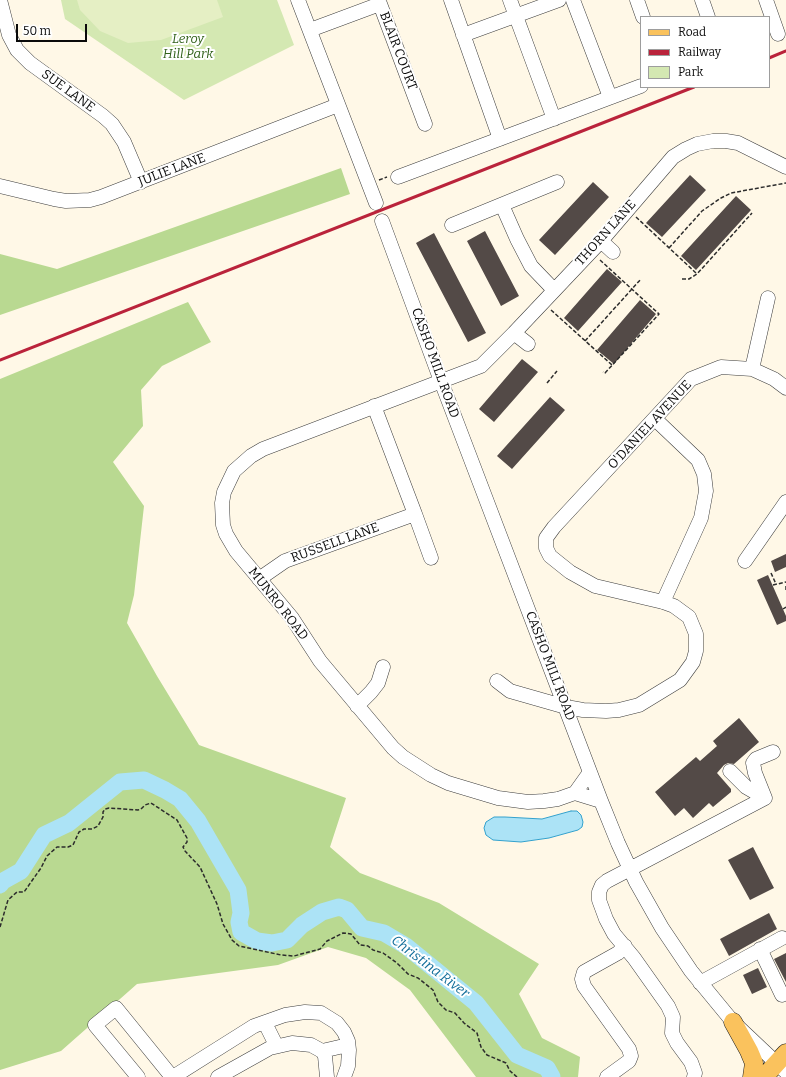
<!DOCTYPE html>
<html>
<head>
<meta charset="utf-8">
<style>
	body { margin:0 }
	#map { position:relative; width:786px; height:1077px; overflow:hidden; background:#fff8e7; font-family:Bitter,serif }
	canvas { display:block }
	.legend { position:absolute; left:640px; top:16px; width:130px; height:72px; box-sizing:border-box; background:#fff; border:1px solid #9d9d9d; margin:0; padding:5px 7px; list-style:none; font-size:12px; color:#0a0a0a }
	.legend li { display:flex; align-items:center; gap:8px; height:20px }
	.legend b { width:20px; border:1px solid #9d9d9d }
	.scale { position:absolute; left:16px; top:24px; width:71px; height:18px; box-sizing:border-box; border:2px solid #0a0a0a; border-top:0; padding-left:5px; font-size:12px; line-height:14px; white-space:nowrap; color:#0a0a0a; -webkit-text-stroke:3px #fff; paint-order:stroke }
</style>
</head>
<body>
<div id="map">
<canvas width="786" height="1077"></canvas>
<ul class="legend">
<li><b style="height:5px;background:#fac25d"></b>Road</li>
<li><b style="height:5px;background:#ba233b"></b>Railway</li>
<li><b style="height:11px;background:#d4e8b2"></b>Park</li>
</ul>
<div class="scale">50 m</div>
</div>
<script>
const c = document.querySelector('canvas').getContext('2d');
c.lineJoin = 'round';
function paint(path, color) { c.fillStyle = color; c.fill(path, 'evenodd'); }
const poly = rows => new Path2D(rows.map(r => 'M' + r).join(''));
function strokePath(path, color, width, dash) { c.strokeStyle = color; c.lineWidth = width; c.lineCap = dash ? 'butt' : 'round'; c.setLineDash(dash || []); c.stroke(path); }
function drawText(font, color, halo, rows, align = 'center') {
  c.font = font + ' Bitter,serif'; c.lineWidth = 4; c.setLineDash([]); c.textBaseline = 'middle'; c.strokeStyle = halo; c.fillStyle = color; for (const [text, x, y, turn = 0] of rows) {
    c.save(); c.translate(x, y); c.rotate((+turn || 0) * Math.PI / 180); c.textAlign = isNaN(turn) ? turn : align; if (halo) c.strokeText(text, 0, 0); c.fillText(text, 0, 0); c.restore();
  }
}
const green = poly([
	[61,0,277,0,294,45,184,100,65,19]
]);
const forest = poly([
	[341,168,350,194,0,315,0,254,57,269],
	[188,302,211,342,162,366,141,390,143,426,113,462,144,506,134,595,127,623,157,676,199,745,346,798,330,847,360,873,439,903,539,964,519,994,542,1038,580,1057,578,1077,476,1077,410,990,366,958,328,947,278,965,137,984,61,1051,0,1070,0,379]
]);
const pitch = poly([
	[77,0,217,0,223,17,161,40,128,43,100,31,80,10]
]);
const water = poly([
	[571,811,577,811,581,815,583,822,582,827,578,830,549,838,521,842,493,840,486,835,484,828,486,822,494,817,505,817,542,819,571,811]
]);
const river = poly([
	[0,885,3,881,21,871,44,835,69,823,120,782,144,780,165,790,180,799,198,821,238,890,241,913,239,922,241,932,257,941,272,943,287,940,302,925,322,912,339,907,347,910,362,928,384,933,406,946,476,1003,517,1055,547,1068,552,1077]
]);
const building = poly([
	[690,175,706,190,662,237,646,223],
	[593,182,609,197,555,255,539,240],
	[736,196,751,210,696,270,681,256],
	[485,231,519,296,501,306,467,241],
	[434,233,486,333,468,342,416,243],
	[607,269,622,282,578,331,564,318],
	[640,300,656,314,614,364,597,350],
	[522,359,538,372,494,422,479,409],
	[550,397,565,410,512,469,497,456],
	[786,554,786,567,775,572,771,561],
	[768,575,786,616,786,621,777,625,757,580],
	[739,718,759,742,734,764,728,763,724,765,717,773,731,789,731,792,713,807,709,803,693,818,684,808,675,816,655,792,696,757,700,761,717,746,713,741],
	[753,847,774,888,750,900,728,860],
	[769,913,777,929,729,956,720,939],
	[786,953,786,982,774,959],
	[758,968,767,987,752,994,743,975]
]);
const path = poly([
	[379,180,387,177],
	[636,217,696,273],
	[669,248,702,211,721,198,731,193,786,183],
	[600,260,659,314,605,373,603,372],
	[682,279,689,279,697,274,752,213],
	[551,310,612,365],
	[585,341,641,279],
	[547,383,557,371],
	[771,573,776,584],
	[773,585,786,582],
	[786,586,786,592],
	[783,609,786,607],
	[0,927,8,900,17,892,24,892,41,868,47,856,57,847,68,847,73,845,79,832,84,829,92,829,98,826,103,817,103,812,105,809,109,808,138,810,141,809,145,805,151,803,177,820,187,838,187,842,183,847,185,851,200,867,217,904,223,924,232,940,239,946,281,955,294,956,320,949,327,941,343,933,351,934,360,945,368,946,373,950,383,953,397,963,408,974,418,978,433,990,438,1002,446,1010,455,1013,464,1023,477,1033,481,1047,487,1055,506,1063,510,1071,517,1077]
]);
const minor = poly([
	[0,0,9,35,17,50,30,63,103,116,112,124,124,142,141,182],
	[298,0,376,203],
	[451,0,500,139],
	[510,0,554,119],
	[573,0,610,97],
	[637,0,643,17],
	[702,0,708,17],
	[766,0,778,34],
	[310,30,380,4,425,124],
	[463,35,559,0],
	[398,177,641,86],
	[0,186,54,199,66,201,90,200,101,197,338,105],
	[502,205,517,239,531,266,554,290],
	[382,221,441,381,601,801,618,843,636,882,662,928,691,971,733,1022,786,1072],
	[452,225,557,182],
	[601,241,613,252],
	[514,333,528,344],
	[752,369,768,298],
	[655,419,698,460,704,474,706,491,701,518,663,602],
	[415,514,431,558],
	[745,561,786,502],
	[259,579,285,561,415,514,374,406],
	[497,681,510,691,566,707,583,710,606,711,619,710,639,705,680,680,693,662,696,651,696,634,689,617,674,606,663,602,595,586,570,572,550,556,546,548,546,538,554,527,691,379,721,367,752,369,774,379,786,388],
	[357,706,371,692,378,683,383,667],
	[730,771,746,787,765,798],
	[590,772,575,793,601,801],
	[575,793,558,799,544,801,528,802,498,798,448,783,431,775,403,757,393,748,320,661,292,618,236,551,226,534,223,525,222,503,224,492,234,471,251,456,263,449,481,366,514,333,601,241,673,157,686,149,697,144,713,141,726,141,738,143,786,167],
	[760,949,782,995],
	[700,983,782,938],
	[265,1023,276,1045],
	[322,1051,348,1045],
	[138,1077,95,1025,116,1008,172,1077],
	[173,1077,254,1026,285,1015,305,1012,321,1013,337,1023,344,1032,348,1041,349,1050,348,1066,344,1077],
	[218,1077,270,1048,292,1043,311,1045,322,1051,325,1056,327,1077],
	[607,1077,629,1061,631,1056,629,1049,584,986,582,979,584,972,618,953,625,946],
	[694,1077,695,1073,691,1062,677,1043,672,1033,673,1017,668,1006,634,958,614,934,606,919,599,900,599,892,602,885,607,881,765,798,755,773,753,763,756,759,773,752]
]);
const major = poly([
	[733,1022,749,1051,754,1063,752,1077],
	[764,1077,786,1053]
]);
const rail = poly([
	[769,58,786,51],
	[0,360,694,87]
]);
const parkNames = [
	["Leroy",188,39],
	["Hill Park",188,54]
];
const streetNames = [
	["BLAIR COURT",398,51,69],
	["SUE LANE",68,91,36],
	["JULIE LANE",172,170,-21],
	["THORN LANE",606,233,-48],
	["CASHO MILL ROAD",435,363,70],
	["O'DANIEL AVENUE",650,425,-47],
	["RUSSELL LANE",335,543,-20],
	["MUNRO ROAD",278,604,52],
	["CASHO MILL ROAD",550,666,69]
];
const waterNames = [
	["Christina River",430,967,37]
];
paint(green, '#d4e8b2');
paint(forest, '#b9d991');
paint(pitch, '#e5efc4');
paint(water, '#ace3f6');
strokePath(water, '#33a1cd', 1);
strokePath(river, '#ace3f6', 17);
paint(building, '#534a47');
strokePath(minor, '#3d3d3d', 15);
strokePath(major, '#1b1b1b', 19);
strokePath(path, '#2c2c2c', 1.5, [4, 2]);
strokePath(minor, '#fff', 14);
strokePath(major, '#fac25d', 18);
strokePath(rail, '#ba233b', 3);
drawText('italic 13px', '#31611b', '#fff', parkNames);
drawText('13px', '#0a0a0a', '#fff', streetNames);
drawText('italic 14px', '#146f9b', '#fff', waterNames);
</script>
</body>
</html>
